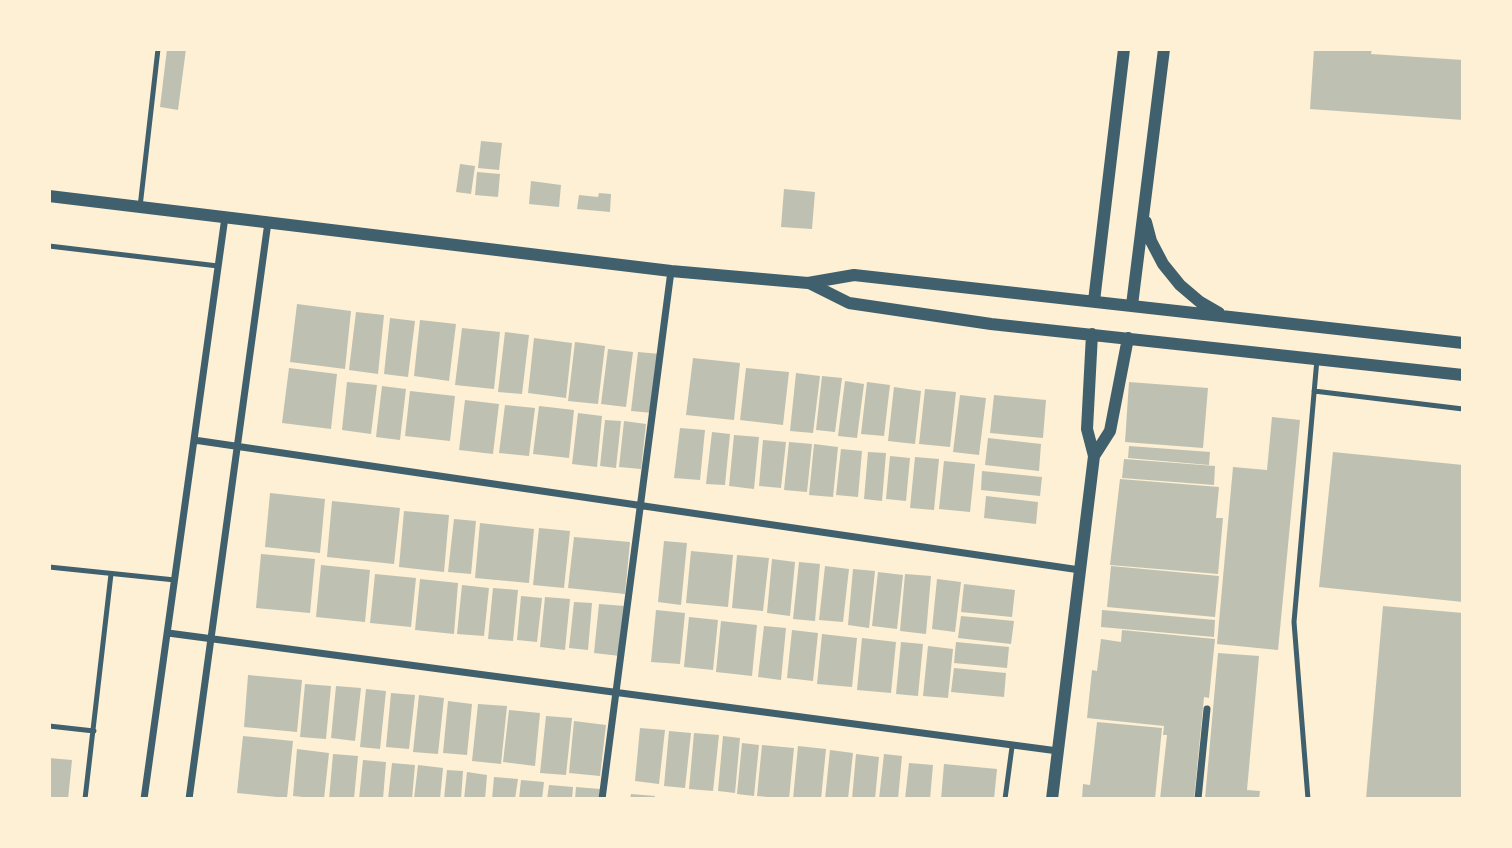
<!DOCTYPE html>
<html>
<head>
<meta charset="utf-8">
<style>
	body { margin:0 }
	#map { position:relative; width:1512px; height:848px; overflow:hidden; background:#fdf0d5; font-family:Signika,sans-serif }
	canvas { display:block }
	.frame { position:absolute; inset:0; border:51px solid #fdf0d5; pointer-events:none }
</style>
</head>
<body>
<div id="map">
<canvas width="1512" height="848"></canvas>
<div class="frame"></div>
</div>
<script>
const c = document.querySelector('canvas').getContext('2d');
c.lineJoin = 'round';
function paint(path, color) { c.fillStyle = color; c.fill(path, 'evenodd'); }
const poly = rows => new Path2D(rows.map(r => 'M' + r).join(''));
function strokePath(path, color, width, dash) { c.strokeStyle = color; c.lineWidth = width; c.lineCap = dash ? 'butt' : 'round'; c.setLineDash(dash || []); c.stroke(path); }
const building = poly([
	[167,49,186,49,178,110,160,107],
	[1314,49,1372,49,1371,54,1463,60,1463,120,1310,109],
	[481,141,502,143,499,170,478,168],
	[460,164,475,166,471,194,456,192],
	[477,172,500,174,498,197,475,195],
	[531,181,561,185,559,207,529,204],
	[784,189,815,192,812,229,781,227],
	[599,193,611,194,610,212,577,209,579,195,598,197],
	[297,304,351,311,345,369,290,362],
	[356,312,384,315,378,374,349,370],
	[390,318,415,321,408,377,384,374],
	[420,320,456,324,449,381,414,376],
	[462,328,500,332,494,389,455,385],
	[505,332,529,335,522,394,498,392],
	[534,338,572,343,566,398,528,393],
	[575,342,605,346,598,404,568,401],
	[608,349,633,352,626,407,601,404],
	[638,352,660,354,653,413,631,411],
	[693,358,740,363,734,420,686,415],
	[289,368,337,374,331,429,282,423],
	[746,368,789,372,783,425,740,420],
	[796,373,820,376,813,433,790,431],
	[822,376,842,378,835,432,816,430],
	[845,381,864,384,857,438,838,436],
	[347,382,377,385,371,434,342,430],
	[867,382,890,385,884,436,861,434],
	[1129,382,1208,388,1203,448,1125,442],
	[382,386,406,389,400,440,376,437],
	[894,387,921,391,915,444,888,441],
	[925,389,956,392,950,447,919,444],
	[410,391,455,396,450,441,405,436],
	[960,395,986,398,979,455,953,452],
	[994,395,1046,400,1043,438,990,433],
	[465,400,499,404,493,454,459,450],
	[505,405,535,408,529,456,499,453],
	[539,406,574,410,569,458,533,454],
	[578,413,602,416,597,467,572,464],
	[1272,417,1300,420,1278,650,1217,644,1233,467,1267,470],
	[605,420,621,421,616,468,600,466],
	[624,421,646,424,641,469,619,467],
	[680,428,705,430,700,480,674,478],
	[712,432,730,434,725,485,706,484],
	[734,435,759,437,754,489,729,486],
	[988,438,1041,444,1039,471,985,465],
	[763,440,786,442,781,488,759,486],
	[789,442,812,444,807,492,784,490],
	[814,444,838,447,833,497,809,495],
	[1129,446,1210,452,1209,465,1128,458],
	[841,449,862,451,858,497,836,495],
	[868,452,886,453,882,501,864,499],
	[1333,452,1463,465,1463,602,1319,587],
	[890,456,910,458,906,501,886,499],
	[915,457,939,459,934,510,910,508],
	[1124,459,1215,466,1214,485,1122,478],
	[944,461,975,464,970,512,939,509],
	[982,471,1042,477,1040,496,981,490],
	[1120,479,1219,487,1216,518,1223,518,1218,574,1110,565],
	[270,493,325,499,320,553,265,547],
	[986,496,1038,502,1036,524,984,518],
	[332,501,400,508,394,564,327,557],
	[404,511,449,515,444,572,399,567],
	[454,519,476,521,471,574,448,572],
	[480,523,534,529,529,583,475,578],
	[539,528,570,531,564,588,533,585],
	[574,537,630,542,625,594,568,588],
	[664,541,687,543,681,605,658,602],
	[691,551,733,555,728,607,686,603],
	[261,554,315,559,310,613,256,608],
	[737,555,769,558,763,611,732,608],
	[772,559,795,562,790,616,767,613],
	[799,562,820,564,815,621,793,619],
	[321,565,370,570,365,622,316,617],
	[825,566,849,569,843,622,819,620],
	[1111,566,1219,576,1215,617,1107,607],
	[853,569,875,571,869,628,848,625],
	[878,572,903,575,897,629,872,626],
	[375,574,416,578,411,627,370,623],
	[905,574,931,576,926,634,900,631],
	[420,579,458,583,454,634,415,630],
	[937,579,961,582,955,632,932,629],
	[964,584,1015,590,1012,617,961,612],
	[462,585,489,588,484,636,457,634],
	[493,588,518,590,513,641,488,639],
	[521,596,542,598,537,642,517,640],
	[545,597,570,599,565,650,540,647],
	[574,602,592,603,588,650,569,648],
	[599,604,625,606,620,656,594,653],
	[1383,606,1463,613,1463,799,1366,799],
	[656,610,685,613,680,664,651,662],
	[1102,610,1215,620,1214,637,1101,627],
	[961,616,1014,621,1011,644,958,638],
	[689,617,718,620,713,670,684,667],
	[721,621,757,625,752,676,716,672],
	[764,626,786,628,781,680,758,677],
	[792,630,818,633,813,681,787,678],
	[1122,630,1215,639,1209,698,1204,697,1194,799,1160,799,1167,735,1163,735,1164,726,1087,718,1092,670,1097,671,1101,639,1121,642],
	[822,634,857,638,852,687,817,684],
	[862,638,896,642,891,693,857,690],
	[901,642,923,644,918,696,896,694],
	[956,642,1009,647,1007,668,954,663],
	[928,646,953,649,948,698,923,696],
	[1218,653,1259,656,1247,790,1260,791,1259,799,1205,799],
	[954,668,1006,673,1004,697,951,692],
	[248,675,302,680,297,732,244,727],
	[305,684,331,686,326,739,300,737],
	[336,686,361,688,355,741,331,738],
	[366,689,386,691,380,749,360,747],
	[391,693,415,695,409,749,386,747],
	[419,695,444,698,438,754,413,752],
	[448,701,472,704,467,755,443,753],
	[478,704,507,706,501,764,472,761],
	[509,710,540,713,535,766,503,762],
	[546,716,572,718,566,775,540,773],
	[574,721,606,725,600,776,569,773],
	[1097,722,1162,728,1155,799,1082,799,1083,784,1090,785],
	[640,728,665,730,659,784,635,781],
	[669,731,691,733,685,788,664,786],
	[694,733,719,735,713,791,689,789],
	[243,736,293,741,287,798,237,793],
	[723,736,740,738,735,793,718,791],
	[742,743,759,745,754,796,737,794],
	[762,745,794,748,789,799,757,796],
	[798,746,826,749,821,799,793,799],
	[297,749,329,753,324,799,293,796],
	[830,750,853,753,848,799,825,799],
	[333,754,358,756,354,799,329,799],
	[856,754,879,757,875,799,852,799],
	[884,754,902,756,898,799,879,799],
	[49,758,72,760,68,799,49,799],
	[363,760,386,762,383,799,359,799],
	[392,763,415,765,412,799,388,799],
	[909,763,933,765,930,799,905,799],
	[944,764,997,769,994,799,941,799],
	[418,765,443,768,440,799,414,799],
	[447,770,463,771,461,799,444,799],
	[467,772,487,775,485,799,464,799],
	[494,777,518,779,515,799,492,799],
	[521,780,544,782,542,799,519,799],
	[549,785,573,787,572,799,547,799],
	[576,787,600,789,599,799,575,799],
	[631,794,655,796,654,799,630,799]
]);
const service = poly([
	[140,207,158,49],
	[49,246,218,266],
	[1314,391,1463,409],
	[49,567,175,580],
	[49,726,94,731],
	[85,799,111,574],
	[1005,799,1012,747],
	[1308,799,1294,622,1317,359]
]);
const minor = poly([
	[194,440,1080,570],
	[168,633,1058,751],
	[144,799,225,217],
	[189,799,268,222],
	[602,799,671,271],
	[1198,799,1207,709]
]);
const tertiary = poly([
	[49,196,671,271,808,283,854,275,1463,343],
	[1146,222,1151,241,1163,264,1180,285,1200,302,1219,313],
	[809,283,849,303,991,324,1463,375],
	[1094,301,1124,49],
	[1132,305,1164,49],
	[1094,456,1110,431,1128,338],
	[1052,799,1094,456,1087,429,1092,334]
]);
paint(building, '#bec0b2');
strokePath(service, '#3f606c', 5);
strokePath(minor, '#3f606c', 7);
strokePath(tertiary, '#3f606c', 12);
</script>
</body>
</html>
